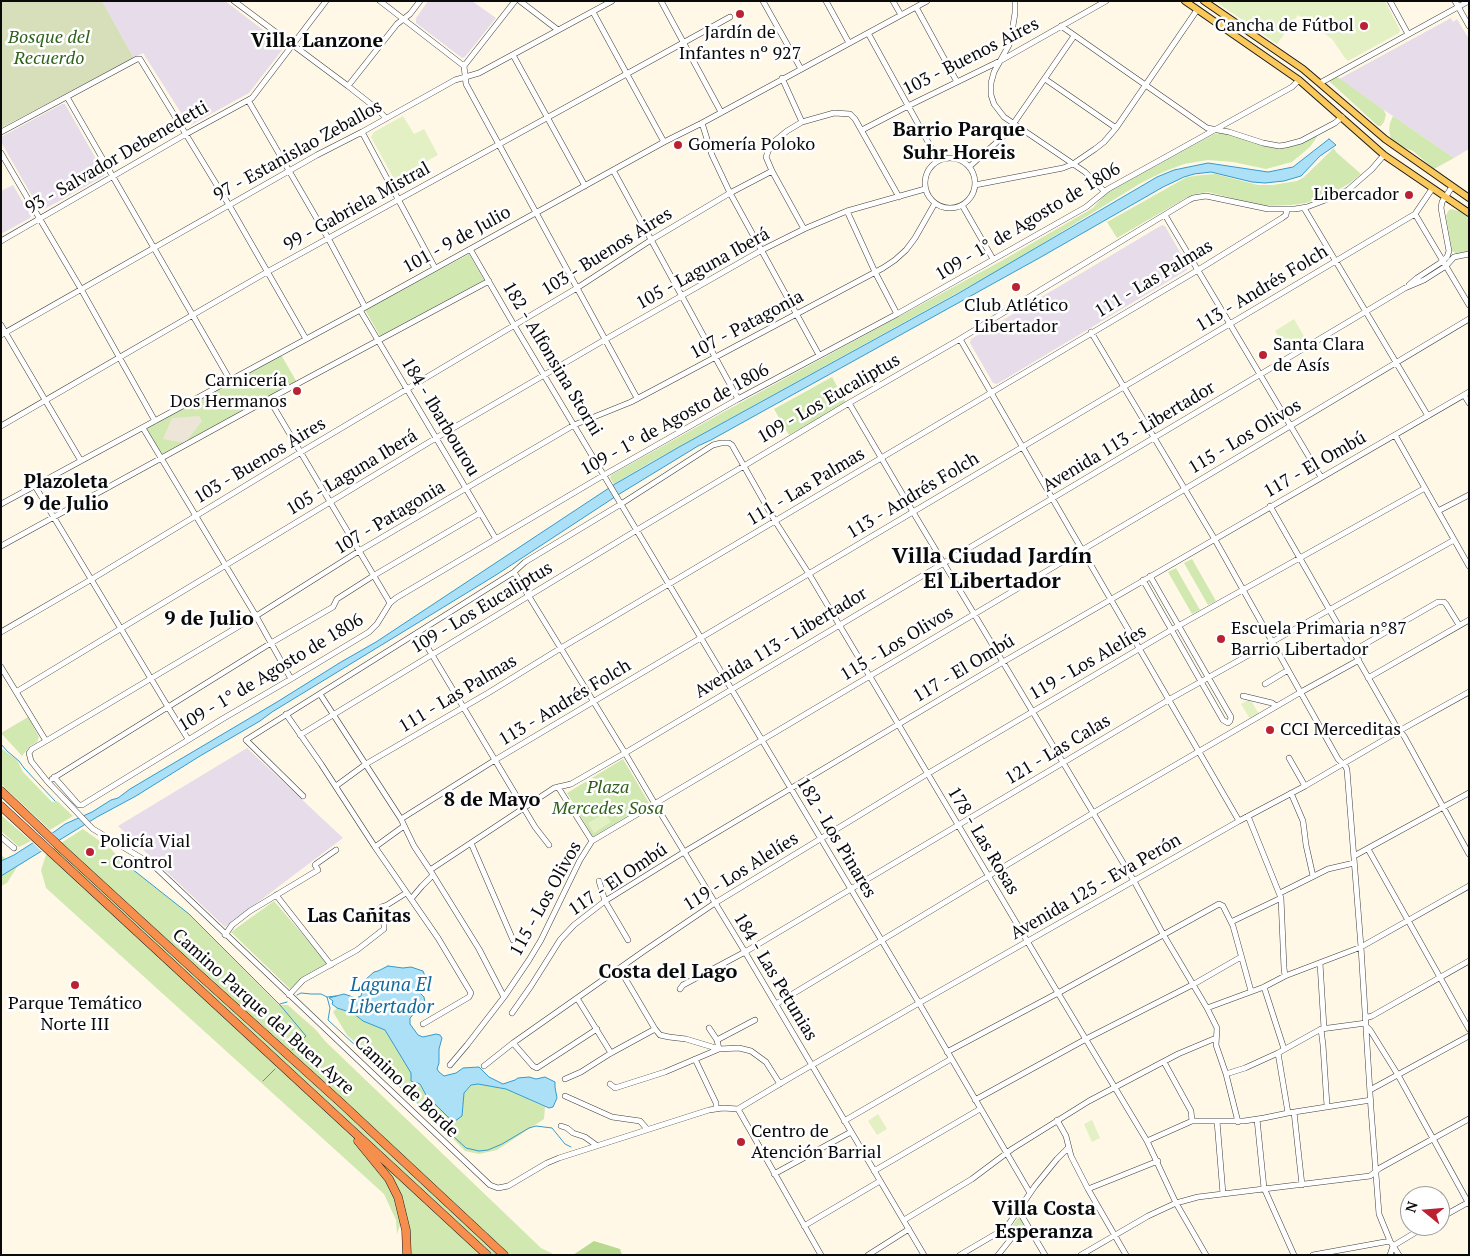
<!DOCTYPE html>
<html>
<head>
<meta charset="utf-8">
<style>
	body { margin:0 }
	#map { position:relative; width:1470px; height:1256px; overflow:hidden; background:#fff8e7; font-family:"PT Serif",serif }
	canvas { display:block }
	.frame { position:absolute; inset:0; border:2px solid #0a0a0a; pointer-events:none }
	.north { position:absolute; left:1400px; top:1186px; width:50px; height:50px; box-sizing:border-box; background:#fff; border:1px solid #9d9d9d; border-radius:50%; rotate:287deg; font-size:14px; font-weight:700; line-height:20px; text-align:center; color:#0a0a0a }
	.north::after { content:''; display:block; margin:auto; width:18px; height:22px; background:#ba2234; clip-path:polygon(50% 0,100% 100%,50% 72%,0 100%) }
</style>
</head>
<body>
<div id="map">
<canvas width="1470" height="1256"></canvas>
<div class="frame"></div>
<div class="north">N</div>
</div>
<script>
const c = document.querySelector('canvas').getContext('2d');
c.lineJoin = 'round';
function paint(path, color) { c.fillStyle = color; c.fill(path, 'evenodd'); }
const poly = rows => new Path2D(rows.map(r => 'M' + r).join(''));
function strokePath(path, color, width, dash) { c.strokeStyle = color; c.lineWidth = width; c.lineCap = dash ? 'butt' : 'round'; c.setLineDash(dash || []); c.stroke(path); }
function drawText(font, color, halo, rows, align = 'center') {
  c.font = font + ' "PT Serif",serif'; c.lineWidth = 5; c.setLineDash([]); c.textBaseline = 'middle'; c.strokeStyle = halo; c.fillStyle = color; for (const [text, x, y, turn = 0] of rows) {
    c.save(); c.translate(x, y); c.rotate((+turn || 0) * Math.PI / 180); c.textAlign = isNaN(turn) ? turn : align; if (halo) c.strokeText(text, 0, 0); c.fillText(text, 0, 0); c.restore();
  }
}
const industrial = poly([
	[102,1,225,1,283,45,283,49,249,93,191,125,188,124,143,53,134,58],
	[428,1,472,1,496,18,465,57,462,58,416,23,416,18],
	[1451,18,1453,22,1457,19,1469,39,1469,149,1454,158,1339,79],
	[62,104,65,104,104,173,104,176,43,210,40,210,1,142,1,137],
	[13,185,31,216,30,218,1,234,1,191],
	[1162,225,1165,226,1188,266,1187,270,997,384,993,383,970,343,971,339],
	[247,748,343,838,225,927,118,826]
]);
const green = poly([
	[1336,76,1384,110,1386,115,1384,122,1381,126,1378,126,1330,82,1330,80],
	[1393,116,1454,158,1434,169,1413,151,1395,144,1391,139,1389,130,1390,123],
	[1220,133,1229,133,1250,142,1280,148,1296,145,1316,136,1317,137,1310,147,1292,162,1266,169,1233,162,1208,160,1184,164,1163,172,1141,183,1006,266,651,462,614,484,610,478,611,475,729,409,1003,260,1093,208,1106,193,1214,134],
	[1334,148,1336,152,1361,174,1350,183,1333,193,1306,203,1292,205,1262,206,1208,192,1191,195,1117,238,1107,222,1187,177,1202,175,1216,174,1258,185,1273,185,1297,181,1304,177],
	[1451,209,1459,211,1469,218,1469,251,1457,254,1452,251,1446,216,1448,211],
	[469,254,484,280,380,336,365,310],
	[280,353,298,384,161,458,143,428],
	[832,377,846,403,789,435,774,409],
	[1192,559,1216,601,1208,605,1184,563],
	[1176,568,1200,610,1192,614,1168,572],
	[28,717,39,737,37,742,30,746,22,756,1,733],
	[1,748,17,760,23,772,52,802,57,801,73,816,50,830,1,784],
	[623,759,649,803,593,837,567,793],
	[1,815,31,841,19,847,1,831],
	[83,829,111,849,122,861,189,914,279,1005,288,1005,316,1030,326,1042,541,1248,555,1255,407,1255,403,1216,397,1234,396,1220,384,1194,46,888,41,870,47,852],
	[1,855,17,867,7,883,1,886],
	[274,901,328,964,306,976,290,989,231,932],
	[337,1008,353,1013,363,1021,385,1030,426,1095,462,1116,464,1093,471,1085,478,1084,506,1089,545,1107,544,1119,497,1150,479,1154,465,1151,391,1075,347,1035,333,1012],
	[1020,1215,1027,1228,1013,1241,1005,1231,1010,1229]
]);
const forest = poly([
	[594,1241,620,1249,622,1255,573,1255]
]);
const cemetery = poly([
	[1,1,102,1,134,58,1,128]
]);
const pitch = poly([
	[1215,1,1385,1,1400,30,1399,33,1348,61,1345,58,1332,39,1298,15,1277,44],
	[403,116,414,134,424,129,438,155,394,179,371,137,374,132],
	[1294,319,1305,338,1286,350,1275,331],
	[1250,699,1259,714,1250,719,1241,704],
	[605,813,611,822,594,833,588,823],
	[878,1114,887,1129,877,1135,868,1121],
	[1092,1120,1100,1138,1092,1142,1084,1124]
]);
const plaza = poly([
	[199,416,202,421,185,443,163,439,172,418]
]);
const water = poly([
	[1329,139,1336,145,1320,156,1301,176,1284,181,1265,183,1252,182,1211,172,1194,174,1184,177,1163,187,1041,257,711,440,698,446,621,493,496,575,272,712,260,721,200,756,136,796,97,817,1,876,1,861,14,855,42,837,54,832,65,824,92,812,111,800,118,798,130,789,277,702,341,662,376,642,615,484,679,447,959,293,1157,177,1174,170,1208,163,1268,172,1293,167,1329,139],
	[388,966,403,968,411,967,423,971,425,976,419,980,418,986,420,993,424,997,425,1003,410,1018,410,1024,418,1035,423,1037,436,1034,440,1035,442,1038,439,1049,439,1063,437,1069,439,1072,444,1076,456,1073,463,1068,479,1067,489,1077,503,1084,515,1080,518,1078,529,1077,536,1079,545,1077,555,1082,555,1087,557,1098,553,1107,549,1108,506,1089,478,1084,471,1085,464,1093,462,1116,455,1121,448,1117,426,1095,420,1084,411,1081,411,1073,385,1030,363,1021,353,1013,337,1008,332,1004,333,1001,329,998,336,996,344,994,356,998,361,996,365,980,374,972,378,971,388,966]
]);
const pier = poly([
	[51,831,61,842,43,853,31,841]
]);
const stream = poly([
	[1,744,7,751,19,761,24,768,55,801],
	[123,858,122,861,189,914,280,1005,306,1036,292,1050],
	[297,995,301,993,311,994,321,994,327,997,330,1008,328,1020,466,1148,479,1151,488,1150,502,1144,529,1128,536,1126,552,1128,565,1144,571,1147],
	[327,997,336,996],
	[280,1004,287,1002],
	[263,1081,275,1069]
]);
const minor = poly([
	[234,1,348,86,377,109,386,118],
	[380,1,464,66],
	[520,1,558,30],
	[661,1,721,112],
	[763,1,801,69],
	[826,1,849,43],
	[893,1,901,15],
	[1015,1,1015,13,1011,38,1009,45,994,72,991,83,991,95,994,104,1004,117,1085,172,1104,191],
	[1390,1,1408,34],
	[1455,1,1469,26],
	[916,7,957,82],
	[593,12,664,142],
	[1061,26,1207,128,1229,132,1263,143,1279,146,1286,145,1301,141,1335,123,1342,117],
	[868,33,938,160],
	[513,55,585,186],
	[464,66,466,84,637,398],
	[464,66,515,1],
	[782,78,802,122],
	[1045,79,1116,128],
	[1320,83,1469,1],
	[348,86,397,24,410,14,420,1],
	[67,97,230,380],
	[248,100,328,238,365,307],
	[702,123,712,155,730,193,819,355],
	[862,130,908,106,1000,61,1106,1],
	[1,132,137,59,140,59,229,205,306,339],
	[362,132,435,268],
	[1,153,81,289,155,421],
	'925 183a25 25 0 1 1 50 0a25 25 0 1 1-50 0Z',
	[969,167,1007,133,1074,36],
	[613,170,738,399],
	[772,171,804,229],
	[975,185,1063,168,1073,164,1095,149,1104,142,1116,128,1197,10],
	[962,205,993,259],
	[1304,208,1428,416],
	[847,211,875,272,897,314],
	[1415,214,1469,305],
	[1165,215,1321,477],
	[1,241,186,134,252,98,326,1],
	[470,249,514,325,919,1003,1030,1193],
	[1409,285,1417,278,1440,263,1447,257,1449,251,1441,208,1442,202,1452,187],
	[360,310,496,539],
	[1,325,81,461],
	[1091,332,1214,538,1338,759,1346,767,1347,770,1361,947,1371,1109,1379,1214,1390,1241,1399,1255],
	[1,335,317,155,362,132,455,80,479,73,612,1],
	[960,339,1239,821],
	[1464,395,1469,403],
	[269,399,390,603],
	[849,403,913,512,1134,881,1163,934,1207,1008,1217,1028,1216,1045,1226,1074,1238,1122],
	[1,426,267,272,730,17],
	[143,428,256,616,291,679],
	[1395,435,1469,566],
	[35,486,168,707,188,739],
	[1,504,360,310,664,142,702,123,927,1],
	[1270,506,1396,726,1404,736,1469,854],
	[1438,511,1469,495],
	[1,546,269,399,489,281],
	[514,572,625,753,655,804,745,952,924,1255],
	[1143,580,1223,720,1228,723,1230,721,1231,717,1150,576],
	[1,632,92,579,301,452,577,288,651,240,730,193,772,171,766,157,771,144,787,131,802,122,834,113,850,114,855,119,899,197],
	[419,633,535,827,549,845],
	[1353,651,1438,602,1444,602,1446,604,1459,625],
	[1,667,46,741],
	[1368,678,1469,620],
	[1265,684,1288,670],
	[16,692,436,438,606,339,762,250,804,229,847,211,925,189],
	[320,694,401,819,414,846,430,870,479,949,504,997],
	[1243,696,1272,703,1276,706],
	[286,714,321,764,375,847,438,938,471,993,469,997,423,1024],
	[300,735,637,530,849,403,960,339,1189,200,1193,198,1206,196,1268,209,1295,209,1307,207,1328,199,1348,190,1372,169,1384,155],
	[1289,758,1305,786],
	[54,777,76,802,79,805,82,805,224,718,291,679,369,632,377,624,390,603,396,598,604,475,738,399,897,314,1086,207,1108,189,1292,87,1299,80],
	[52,779,271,643,333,607,337,599,373,576,480,513],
	[336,786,366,764,488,693,561,648,1198,270,1282,218,1286,215,1287,209],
	[558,787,592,841],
	[1291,793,1303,821,1306,845,1313,876],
	[303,796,246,740,514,572,525,562,621,504,713,445,721,443,729,443,732,445,775,521,809,574,1058,993,1147,1141,1176,1203,1206,1255],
	[1248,816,1281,898,1284,968,1285,976],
	[401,819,495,760,1415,214,1432,189],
	[1,837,14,848],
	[471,843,513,940],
	[375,847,404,826],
	[1368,849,1469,1029],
	[1354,856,1469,793],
	[430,870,554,788,571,784,625,753,1365,312,1405,288,1424,280,1446,266,1454,257,1469,254],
	[599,881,605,901,628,940],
	[1280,893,1328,869,1354,863],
	[276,895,331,965],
	[411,899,422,886,433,875],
	[1231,922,1281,898],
	[225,935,232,925,250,911,318,870,315,865,316,864,336,850],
	[1320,963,1324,1028],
	[619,968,655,1029,660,1035,669,1037,686,1039,719,1049],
	[1264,987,1284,1049],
	[680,989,683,985,745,952,1170,699,1454,540],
	[289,995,303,980,357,950,384,929,384,924,376,914,377,911,381,907,387,905,406,893],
	[577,998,611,1053],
	[776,1004,1093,813,1301,692,1359,660],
	[1207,1008,1264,987,1285,976,1361,947,1469,886],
	[512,1013,531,986,560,940,574,925,605,901,684,852,1003,662,1469,392],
	[1365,1018,1372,1016,1469,961],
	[1366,1026,1370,1030,1398,1075,1469,1204],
	[709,1028,717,1040],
	[1321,1029,1323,1045,1327,1106],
	[513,1043,533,1066,537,1068,597,1029],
	[719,1049,717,1040,755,1020],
	[947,1052,1058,993,1219,904,1223,906,1233,926,1251,991],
	[1278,1053,1288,1113],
	[695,1059,716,1103,716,1108],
	[1164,1062,1191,1111,1192,1121],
	[450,1065,467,1045,504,997,529,960,541,940,580,860,592,841,1185,489,1469,319],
	[484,1066,513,1043,644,951,715,903,927,774,1171,630,1425,488],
	[1226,1074,1245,1068,1278,1053,1321,1029,1366,1023],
	[565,1079,581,1072,611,1053,655,1029],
	[610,1084,615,1088,665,1072,719,1049,739,1048,751,1051,766,1062,780,1084],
	[1370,1090,1469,1036],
	[565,1096,612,1117,640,1121,647,1129],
	[975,1100,1086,1039,1194,984,1241,957],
	[738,1109,723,1108,709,1110,559,1158,547,1163,508,1186,498,1188,490,1185,153,865,93,829,89,825,47,781,31,761,29,753,32,749,46,741,256,616,359,551,574,425,631,402,883,268,895,260,906,250,915,238,935,203],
	[738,1109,788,1079,919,1003,1239,821,1305,786,1399,731,1469,692],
	[738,1109,821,1255],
	[1294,1112,1302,1185],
	[1257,1119,1264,1188,1294,1255],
	[1057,1120,1066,1136,1071,1156,1088,1189,1126,1255],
	[844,1121,951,1059],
	[1217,1121,1223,1194],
	[561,1126,567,1128,573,1133,585,1137,596,1145],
	[1147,1141,1192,1121,1244,1121,1264,1118,1288,1113,1371,1100],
	[874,1171,980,1109],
	[774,1174,851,1132],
	[1088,1189,1158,1161],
	[1019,1211,1045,1255],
	[1440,1218,1469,1202],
	[904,1220,972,1179,1012,1149,1089,1101,1178,1054,1216,1038],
	[804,1226,880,1181],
	[1393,1246,1426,1226],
	[868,1255,909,1229],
	[960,1255,1006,1228,1035,1186,1057,1159,1068,1148],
	[998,1255,1010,1240,1004,1230],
	[1081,1255,1148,1216,1176,1203,1198,1197,1370,1176,1380,1168,1469,1119],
	[1313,1255,1390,1241],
	[1390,1255,1393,1246]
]);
const major = poly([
	[1185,1,1299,80,1384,155,1469,213],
	[1204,1,1303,69,1385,139,1469,198]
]);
const highway = poly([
	[1,791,60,847,204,979,339,1101,504,1255],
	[1,806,487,1255],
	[358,1141,389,1179,398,1197,406,1230,407,1255]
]);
const markers = [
	[740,14,5,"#ba2234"],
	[1364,26,5,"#ba2234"],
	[678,145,5,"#ba2234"],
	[1409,195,5,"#ba2234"],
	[1016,287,5,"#ba2234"],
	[1263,355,5,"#ba2234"],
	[297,391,5,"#ba2234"],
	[1221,639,5,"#ba2234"],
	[1270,730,5,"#ba2234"],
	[90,852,5,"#ba2234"],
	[75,985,5,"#ba2234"],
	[741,1142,5,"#ba2234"]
];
const poiNames = [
	["Cancha de Fútbol",1354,26,"right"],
	["Jardín de",740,33,"center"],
	["Infantes nº 927",740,54,"center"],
	["Gomería Poloko",688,145],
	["Libercador",1399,195,"right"],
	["Club Atlético",1016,306,"center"],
	["Libertador",1016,327,"center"],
	["Santa Clara",1273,345],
	["de Asís",1273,366],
	["Carnicería",287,381,"right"],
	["Dos Hermanos",287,402,"right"],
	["Escuela Primaria n°87",1231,629],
	["Barrio Libertador",1231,650],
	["CCI Merceditas",1280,730],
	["Policía Vial",100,842],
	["- Control",100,863],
	["Parque Temático",75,1004,"center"],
	["Norte III",75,1025,"center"],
	["Centro de",751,1132],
	["Atención Barrial",751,1153]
];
const parkNames = [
	["Bosque del",49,38],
	["Recuerdo",49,59],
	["Plaza",608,788],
	["Mercedes Sosa",608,809]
];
const streetNames = [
	["103 - Buenos Aires",971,57,-27],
	["97 - Estanislao Zeballos",298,151,-29],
	["93 - Salvador Debenedetti",117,158,-30],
	["99 - Gabriela Mistral",357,207,-29],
	["109 - 1° de Agosto de 1806",1028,222,-31],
	["101 - 9 de Julio",457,240,-29],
	["103 - Buenos Aires",607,252,-32],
	["105 - Laguna Iberá",703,269,-29],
	["111 - Las Palmas",1154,279,-31],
	["113 - Andrés Folch",1262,289,-31],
	["107 - Patagonia",747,325,-28],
	["182 - Alfonsina Storni",552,359,59],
	["109 - Los Eucaliptus",829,399,-30],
	["184 - Ibarbourou",440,417,59],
	["109 - 1° de Agosto de 1806",675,420,-29],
	["Avenida 113 - Libertador",1129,437,-31],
	["115 - Los Olivos",1245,437,-31],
	["103 - Buenos Aires",260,461,-31],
	["117 - El Ombú",1315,465,-30],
	["105 - Laguna Iberá",352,473,-31],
	["111 - Las Palmas",806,487,-31],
	["113 - Andrés Folch",913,496,-31],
	["107 - Patagonia",390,518,-31],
	["109 - Los Eucaliptus",482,608,-31],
	["Avenida 113 - Libertador",781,643,-31],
	["115 - Los Olivos",897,644,-31],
	["119 - Los Alelíes",1088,663,-30],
	["117 - El Ombú",964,669,-31],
	["109 - 1° de Agosto de 1806",271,673,-31],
	["111 - Las Palmas",458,694,-31],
	["113 - Andrés Folch",565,703,-31],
	["121 - Las Calas",1058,750,-31],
	["182 - Los Pinares",836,838,59],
	["178 - Las Rosas",983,841,59],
	["119 - Los Alelíes",741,872,-32],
	["117 - El Ombú",618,880,-34],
	["Avenida 125 - Eva Perón",1096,887,-30],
	["115 - Los Olivos",546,899,-61],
	["184 - Las Petunias",775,977,59],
	["Camino Parque del Buen Ayre",263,1012,42],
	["Camino de Borde",406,1087,44]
];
const neighbourhoodNames = [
	["Plazoleta",66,483],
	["9 de Julio",66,505],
	["Las Cañitas",359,917]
];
const waterNames = [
	["Laguna El",391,986],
	["Libertador",391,1008]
];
const quarterNames = [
	["Villa Lanzone",317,41],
	["Barrio Parque",959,130],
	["Suhr Horeis",959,153],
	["9 de Julio",209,619],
	["8 de Mayo",492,800],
	["Costa del Lago",668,972],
	["Villa Costa",1044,1209],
	["Esperanza",1044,1232]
];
const districtNames = [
	["Villa Ciudad Jardín",992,557],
	["El Libertador",992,582]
];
paint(industrial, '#e7ddea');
paint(green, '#d2e8b1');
paint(forest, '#b7d990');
paint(cemetery, '#d6dfba');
paint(pitch, '#e3f0c3');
paint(plaza, '#ede6d8');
paint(water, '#abe0f7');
strokePath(water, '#329bce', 1);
paint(pier, '#fff8e7');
strokePath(stream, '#329bce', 1);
strokePath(minor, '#3d3d3d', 6);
strokePath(major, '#1b1b1b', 8);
strokePath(highway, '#1b1b1b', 9);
strokePath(minor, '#fff', 5);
strokePath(major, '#fbc85b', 6);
strokePath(highway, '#f68e4d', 8);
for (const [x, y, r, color] of markers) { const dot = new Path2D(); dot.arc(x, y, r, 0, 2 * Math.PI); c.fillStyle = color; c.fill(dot); strokePath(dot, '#fff', 2); }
drawText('18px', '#0a0a0a', '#fff', poiNames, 'left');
drawText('italic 18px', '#2f611b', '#fff', parkNames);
drawText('18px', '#0a0a0a', '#fff', streetNames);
drawText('bold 19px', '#0a0a0a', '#fff', neighbourhoodNames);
drawText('italic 19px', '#136a9b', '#fff', waterNames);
drawText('bold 20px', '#0a0a0a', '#fff', quarterNames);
drawText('bold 22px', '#0a0a0a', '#fff', districtNames);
</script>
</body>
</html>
